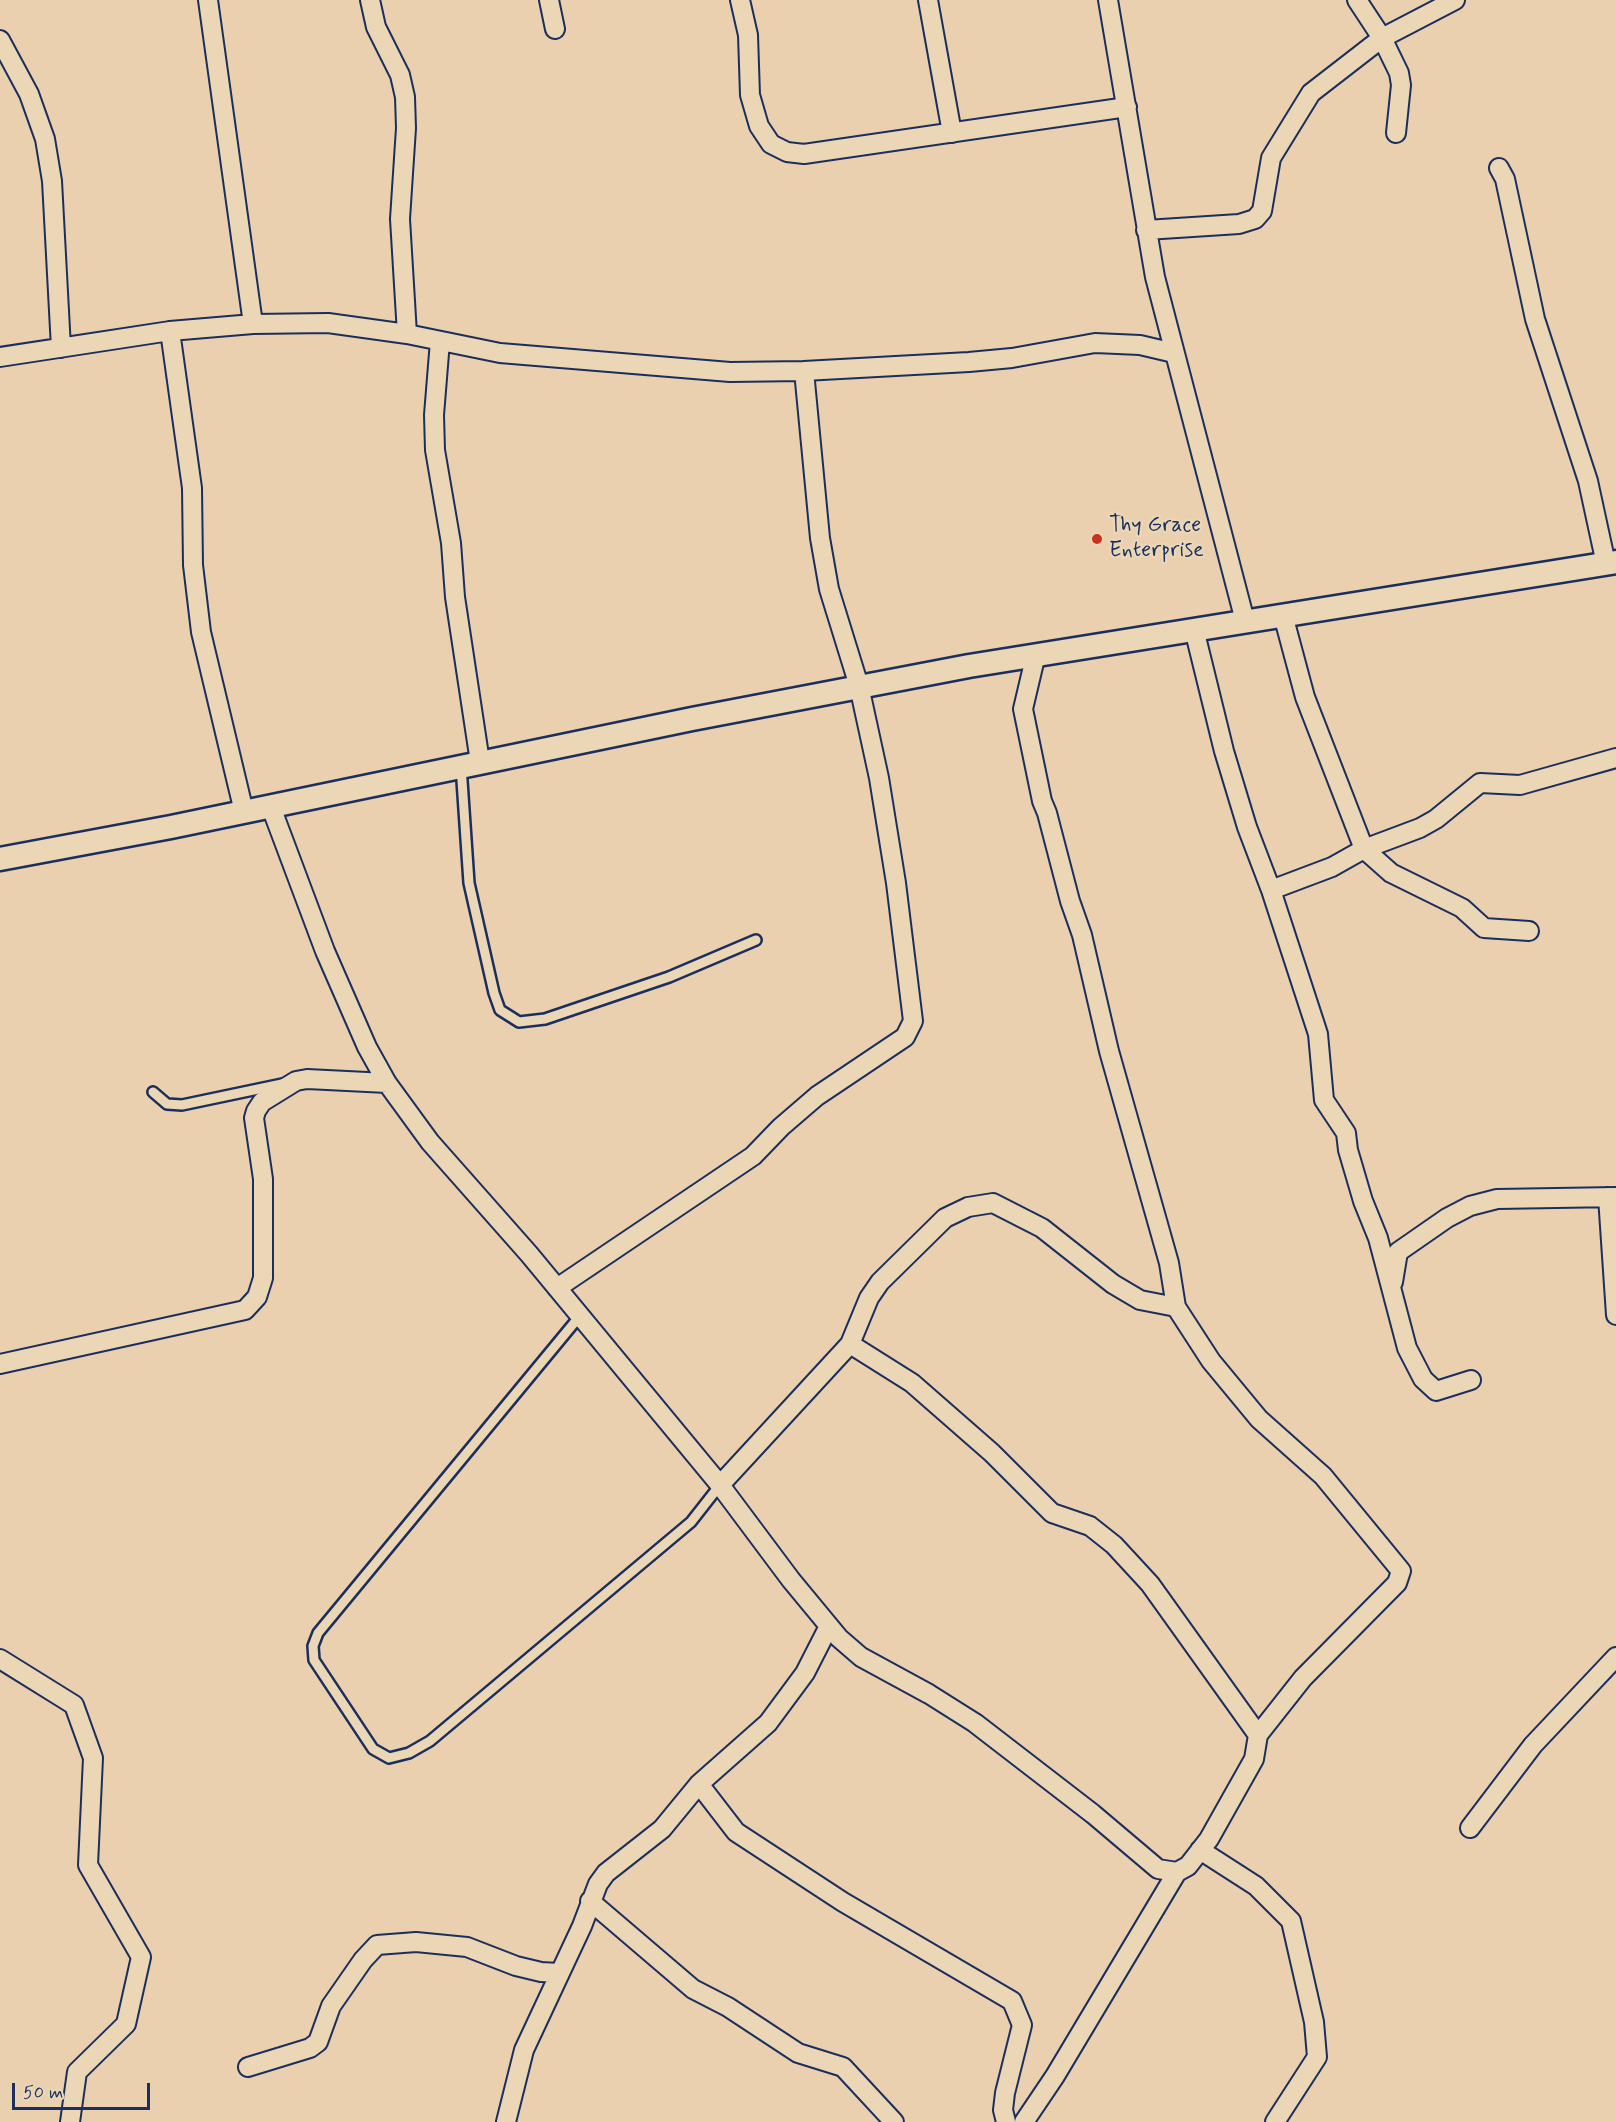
<!DOCTYPE html>
<html>
<head>
<meta charset="utf-8">
<style>
	body { margin:0 }
	#map { position:relative; width:1616px; height:2122px; overflow:hidden; background:#ead0af; font-family:Mynerve,sans-serif }
	canvas { display:block }
	.scale { position:absolute; left:12px; top:2083px; width:138px; height:27px; box-sizing:border-box; border:3px solid #1b2f5e; border-top:0; padding-left:8px; font-size:18px; line-height:21px; white-space:nowrap; color:#1b2f5e; -webkit-text-stroke:4px #ebd6b5; paint-order:stroke }
</style>
</head>
<body>
<div id="map">
<canvas width="1616" height="2122"></canvas>
<div class="scale">50 m</div>
</div>
<script>
const c = document.querySelector('canvas').getContext('2d');
c.lineJoin = 'round';
const poly = rows => new Path2D(rows.map(r => 'M' + r).join(''));
function strokePath(path, color, width, dash) { c.strokeStyle = color; c.lineWidth = width; c.lineCap = dash ? 'butt' : 'round'; c.setLineDash(dash || []); c.stroke(path); }
function drawText(font, color, halo, rows, align = 'center') {
  c.font = font + ' Mynerve,sans-serif'; c.lineWidth = 4.5; c.setLineDash([]); c.textBaseline = 'middle'; c.strokeStyle = halo; c.fillStyle = color; for (const [text, x, y, turn = 0] of rows) {
    c.save(); c.translate(x, y); c.rotate((+turn || 0) * Math.PI / 180); c.textAlign = isNaN(turn) ? turn : align; if (halo) c.strokeText(text, 0, 0); c.fillText(text, 0, 0); c.restore();
  }
}
const service = poly([
	[461,766,469,883,494,993,500,1010,519,1022,545,1019,669,977,756,940],
	[153,1092,167,1104,182,1105,282,1084],
	[579,1317,318,1633,313,1646,314,1660,373,1749,389,1758,409,1753,430,1741,691,1522,720,1485]
]);
const minor = poly([
	[208,0,253,324],
	[370,0,376,27,400,75,405,97,406,128,400,219,407,334],
	[549,0,555,29],
	[740,0,748,35,750,95,759,126,771,144,787,152,804,154,1127,107],
	[928,0,952,133],
	[1108,0,1155,277,1245,621],
	[1357,0,1382,38,1399,73,1401,85,1396,133],
	[0,40,29,94,45,139,52,181,61,348],
	[1499,168,1505,179,1535,319,1588,481,1606,564],
	[1146,230,1239,224,1255,219,1262,211,1271,158,1311,93,1382,38,1455,0],
	[170,331,192,488,193,565,201,632,244,812],
	[440,341,434,415,435,450,451,543,455,597,480,762],
	[0,357,170,331,253,324,328,323,407,334,500,353,730,372,804,371,969,362,1012,358,1095,343,1140,345,1174,353],
	[1283,615,1305,697,1364,849,1391,873,1462,908,1484,928,1529,931],
	[1194,629,1224,751,1247,827,1271,890],
	[271,807,325,951,367,1047,387,1083,430,1142,529,1254,720,1485,791,1580,839,1638,861,1657,929,1694,975,1723,1093,1814,1158,1869,1177,1872,1188,1866,1209,1839,1254,1759,1258,1735,1150,1584,1114,1545,1090,1526,1052,1513,992,1453,912,1383,850,1344],
	[1608,1197,1616,1315],
	[1393,1282,1398,1252,1447,1218,1470,1206,1497,1199,1616,1197],
	[557,1288,753,1156,781,1127,817,1096,905,1037,913,1021,896,883,879,778,859,686,829,589,820,538,804,371],
	[1176,1307,1211,1361,1259,1419,1323,1476,1401,1571,1397,1583,1303,1678,1258,1735],
	[0,1364,245,1310,257,1297,263,1278,263,1179,254,1118,256,1111,262,1102,296,1081,307,1079,387,1083],
	[1471,1380,1436,1391,1423,1379,1407,1348,1378,1238,1363,1201,1348,1150,1346,1133,1324,1100,1318,1034,1271,890,1332,867,1364,849,1420,828,1436,819,1480,783,1520,785,1616,758],
	[720,1485,850,1344,869,1298,880,1282,945,1218,968,1207,993,1203,1042,1228,1113,1284,1140,1300,1176,1307,1169,1263,1109,1051,1082,935,1070,901,1047,813,1042,801,1023,709,1036,654],
	[0,1659,74,1705,93,1758,88,1865,141,1957,126,2024,77,2072,70,2122],
	[699,1784,736,1832,843,1902,1012,2001,1022,2025,1005,2093,1003,2110,1006,2122],
	[1470,1828,1533,1745,1616,1657],
	[1200,1850,1256,1886,1291,1921,1314,2022,1317,2057,1275,2122],
	[590,1901,693,1989,728,2007,798,2053,843,2067,894,2122],
	[248,2067,310,2048,318,2042,331,2006,363,1960,377,1945,416,1942,467,1947,516,1966,541,1972,559,1973],
	[506,2122,524,2050,582,1926,598,1884,606,1873,662,1829,699,1784,768,1723,805,1673,829,1626],
	[1024,2122,1055,2076,1177,1872]
]);
const tertiary = poly([
	[0,859,171,827,692,719,969,666,1616,562]
]);
const markers = [
	[1097,539,6,"#c8321e"]
];
const poiNames = [
	["Thy Grace",1109,526],
	["Enterprise",1109,551]
];
strokePath(service, '#1b2f5e', 14);
strokePath(minor, '#1b2f5e', 22);
strokePath(tertiary, '#1b2f5e', 27);
strokePath(service, '#ebd6b5', 9);
strokePath(minor, '#ebd6b5', 18);
strokePath(tertiary, '#ebd6b5', 22);
for (const [x, y, r, color] of markers) { const dot = new Path2D(); dot.arc(x, y, r, 0, 2 * Math.PI); c.fillStyle = color; c.fill(dot); strokePath(dot, '#ebd6b5', 2); }
drawText('22px', '#1b2f5e', '#ebd6b5', poiNames, 'left');
</script>
</body>
</html>
